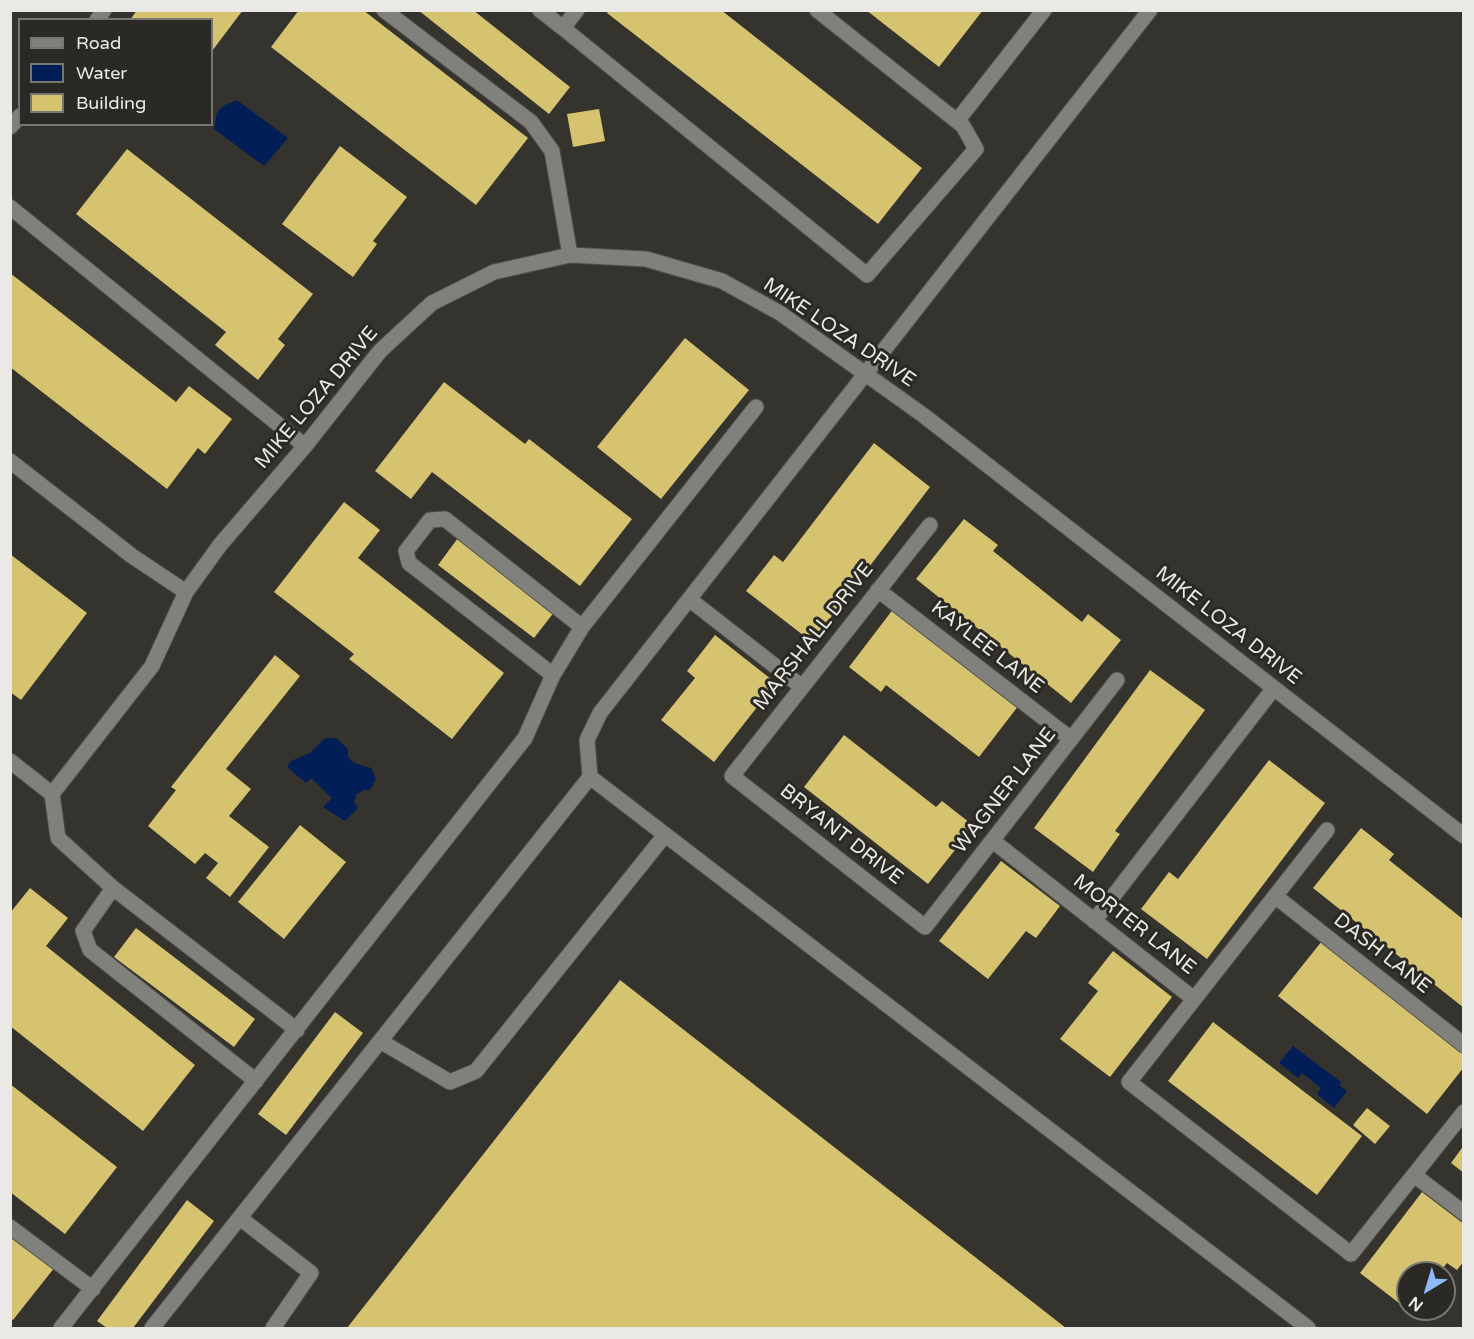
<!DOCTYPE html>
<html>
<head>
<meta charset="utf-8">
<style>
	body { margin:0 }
	#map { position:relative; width:1474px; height:1339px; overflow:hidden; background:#35332d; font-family:"Varela Round",sans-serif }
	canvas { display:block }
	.frame { position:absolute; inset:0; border:12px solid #eae9e5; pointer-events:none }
	.legend { position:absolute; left:18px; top:18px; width:195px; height:108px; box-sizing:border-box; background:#2b2923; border:2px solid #777671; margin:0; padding:8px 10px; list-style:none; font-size:18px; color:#eae9e5 }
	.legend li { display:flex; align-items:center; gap:12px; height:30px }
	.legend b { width:30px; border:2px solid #777671 }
	.north { position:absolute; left:1396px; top:1261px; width:60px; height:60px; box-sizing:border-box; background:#2b2923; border:2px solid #777671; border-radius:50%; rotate:218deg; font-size:16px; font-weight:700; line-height:24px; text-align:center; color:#eae9e5 }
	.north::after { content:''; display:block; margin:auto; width:21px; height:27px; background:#90b8fd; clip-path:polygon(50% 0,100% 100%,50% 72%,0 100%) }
</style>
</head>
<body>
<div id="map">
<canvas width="1474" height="1339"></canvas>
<div class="frame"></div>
<ul class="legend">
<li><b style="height:8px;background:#80807c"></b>Road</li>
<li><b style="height:16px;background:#021e56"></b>Water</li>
<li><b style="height:16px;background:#d5c36f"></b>Building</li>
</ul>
<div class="north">N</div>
</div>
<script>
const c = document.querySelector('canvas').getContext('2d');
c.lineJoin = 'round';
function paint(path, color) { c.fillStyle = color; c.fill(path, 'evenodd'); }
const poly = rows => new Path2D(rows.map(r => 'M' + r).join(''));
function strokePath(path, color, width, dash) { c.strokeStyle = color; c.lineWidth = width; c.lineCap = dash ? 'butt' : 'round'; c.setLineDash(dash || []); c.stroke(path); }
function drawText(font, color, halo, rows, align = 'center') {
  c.font = font + ' "Varela Round",sans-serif'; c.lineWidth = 6; c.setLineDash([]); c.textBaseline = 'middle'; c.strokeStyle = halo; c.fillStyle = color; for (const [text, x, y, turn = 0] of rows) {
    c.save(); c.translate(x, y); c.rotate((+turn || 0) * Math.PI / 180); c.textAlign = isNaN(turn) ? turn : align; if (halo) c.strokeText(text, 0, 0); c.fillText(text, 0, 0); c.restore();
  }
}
const water = poly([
	[237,100,288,138,264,166,214,129,217,112,225,105],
	[325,738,336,738,348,749,348,757,354,763,371,768,376,779,370,790,364,790,357,794,354,802,358,808,345,821,323,807,332,798,311,778,306,783,287,767,291,761,310,753],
	[1293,1046,1341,1082,1339,1085,1347,1091,1334,1108,1317,1094,1321,1088,1302,1073,1298,1078,1279,1063]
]);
const building = poly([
	[137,10,243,10,212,51,212,20,130,20],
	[299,10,363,10,528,138,476,205,271,47],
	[418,10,473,10,570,87,549,114],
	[609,10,721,10,922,168,878,224,607,13],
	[866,10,983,10,939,67],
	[599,109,605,141,573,147,567,114],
	[340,146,407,197,373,241,377,244,353,277,282,224],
	[127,149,313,294,278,339,285,345,258,380,215,345,226,332,76,214],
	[10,273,176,402,189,386,232,419,205,454,198,448,167,489,10,367],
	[685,338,749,390,661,499,597,447],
	[444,382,525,444,529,439,632,519,580,586,432,472,411,499,375,471],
	[874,443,930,487,812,642,746,591,774,555,783,562],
	[344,502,380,530,358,558,504,673,452,739,349,659,354,654,274,592],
	[964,519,998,545,993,551,1082,622,1088,614,1121,640,1071,703,916,579],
	[458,538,555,611,534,638,438,565],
	[10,554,87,613,21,700,10,692],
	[894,608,1019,705,979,757,886,685,881,692,849,667],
	[715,635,776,683,714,762,661,720,695,678,687,671],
	[275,655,300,676,226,769,251,789,229,816,269,847,230,897,206,878,218,863,205,853,195,864,148,826,176,790,171,787],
	[1150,670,1205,710,1115,831,1120,834,1093,872,1034,828],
	[844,735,936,807,942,801,974,826,928,884,804,787],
	[1269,760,1325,803,1207,959,1141,909,1169,872,1178,879],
	[300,825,346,862,284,939,238,902],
	[1361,828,1394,854,1389,860,1464,920,1464,1008,1313,888],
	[1001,861,1060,906,1036,938,1026,931,988,979,939,941],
	[30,888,68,918,46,946,195,1065,143,1131,10,1026,10,913],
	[136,928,255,1019,234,1047,114,957],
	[1322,941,1464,1053,1464,1067,1427,1114,1278,996],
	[1113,951,1172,997,1110,1077,1060,1039,1098,991,1088,983],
	[620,980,1066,1328,347,1328],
	[335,1012,363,1033,286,1135,258,1114],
	[1213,1022,1362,1136,1317,1195,1168,1081],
	[10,1084,117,1167,65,1234,10,1192],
	[1367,1108,1390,1126,1375,1144,1353,1125],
	[1464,1145,1464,1173,1451,1163],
	[1422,1192,1464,1224,1464,1261,1457,1270,1447,1263,1439,1273,1408,1273,1408,1310,1360,1273],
	[187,1200,214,1221,133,1328,107,1328,97,1321],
	[10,1232,55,1267,13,1320,10,1318]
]);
const minor = poly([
	[384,10,531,122,552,151,570,255],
	[540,10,563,28,577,10],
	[97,20,104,10],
	[563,28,867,275,976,149,963,126,817,10],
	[957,121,1044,10],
	[10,127,20,116],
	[10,207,305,446],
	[10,461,132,556,186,592],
	[930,525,732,776,925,927,1117,680],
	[878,590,1071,739],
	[689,599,802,687],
	[553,675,409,563,406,551,430,520,445,519,582,627],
	[10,761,52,794,58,838,113,888,297,1030],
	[590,777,1308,1328],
	[52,794,152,666,186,592,220,545,305,446,380,351,432,303,494,272,570,255,646,259,722,281,780,313,923,415,1464,836],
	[1327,830,1129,1082,1351,1254,1464,1112],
	[993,841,1194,999],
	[113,888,83,931,90,950,256,1081],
	[1275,896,1464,1045],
	[1094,921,1274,688],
	[380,1041,450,1082,476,1071,665,835],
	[1414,1175,1464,1213],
	[240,1218,311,1273,273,1328],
	[10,1227,93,1289],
	[61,1328,525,738,553,675,582,627,756,407],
	[152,1328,590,777,587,740,600,713,1150,10]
]);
const streetNames = [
	["MIKE LOZA DRIVE",839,333,34],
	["MIKE LOZA DRIVE",317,398,-50],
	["MIKE LOZA DRIVE",1228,626,38],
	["MARSHALL DRIVE",814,637,-52],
	["KAYLEE LANE",987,648,38],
	["WAGNER LANE",1005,791,-52],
	["BRYANT DRIVE",841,835,38],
	["MORTER LANE",1134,925,38],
	["DASH LANE",1382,954,38]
];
paint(water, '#021e56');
paint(building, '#d5c36f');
strokePath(minor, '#52504a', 17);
strokePath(minor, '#80807c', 15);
drawText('20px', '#eae9e5', '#2b2923', streetNames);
</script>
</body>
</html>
